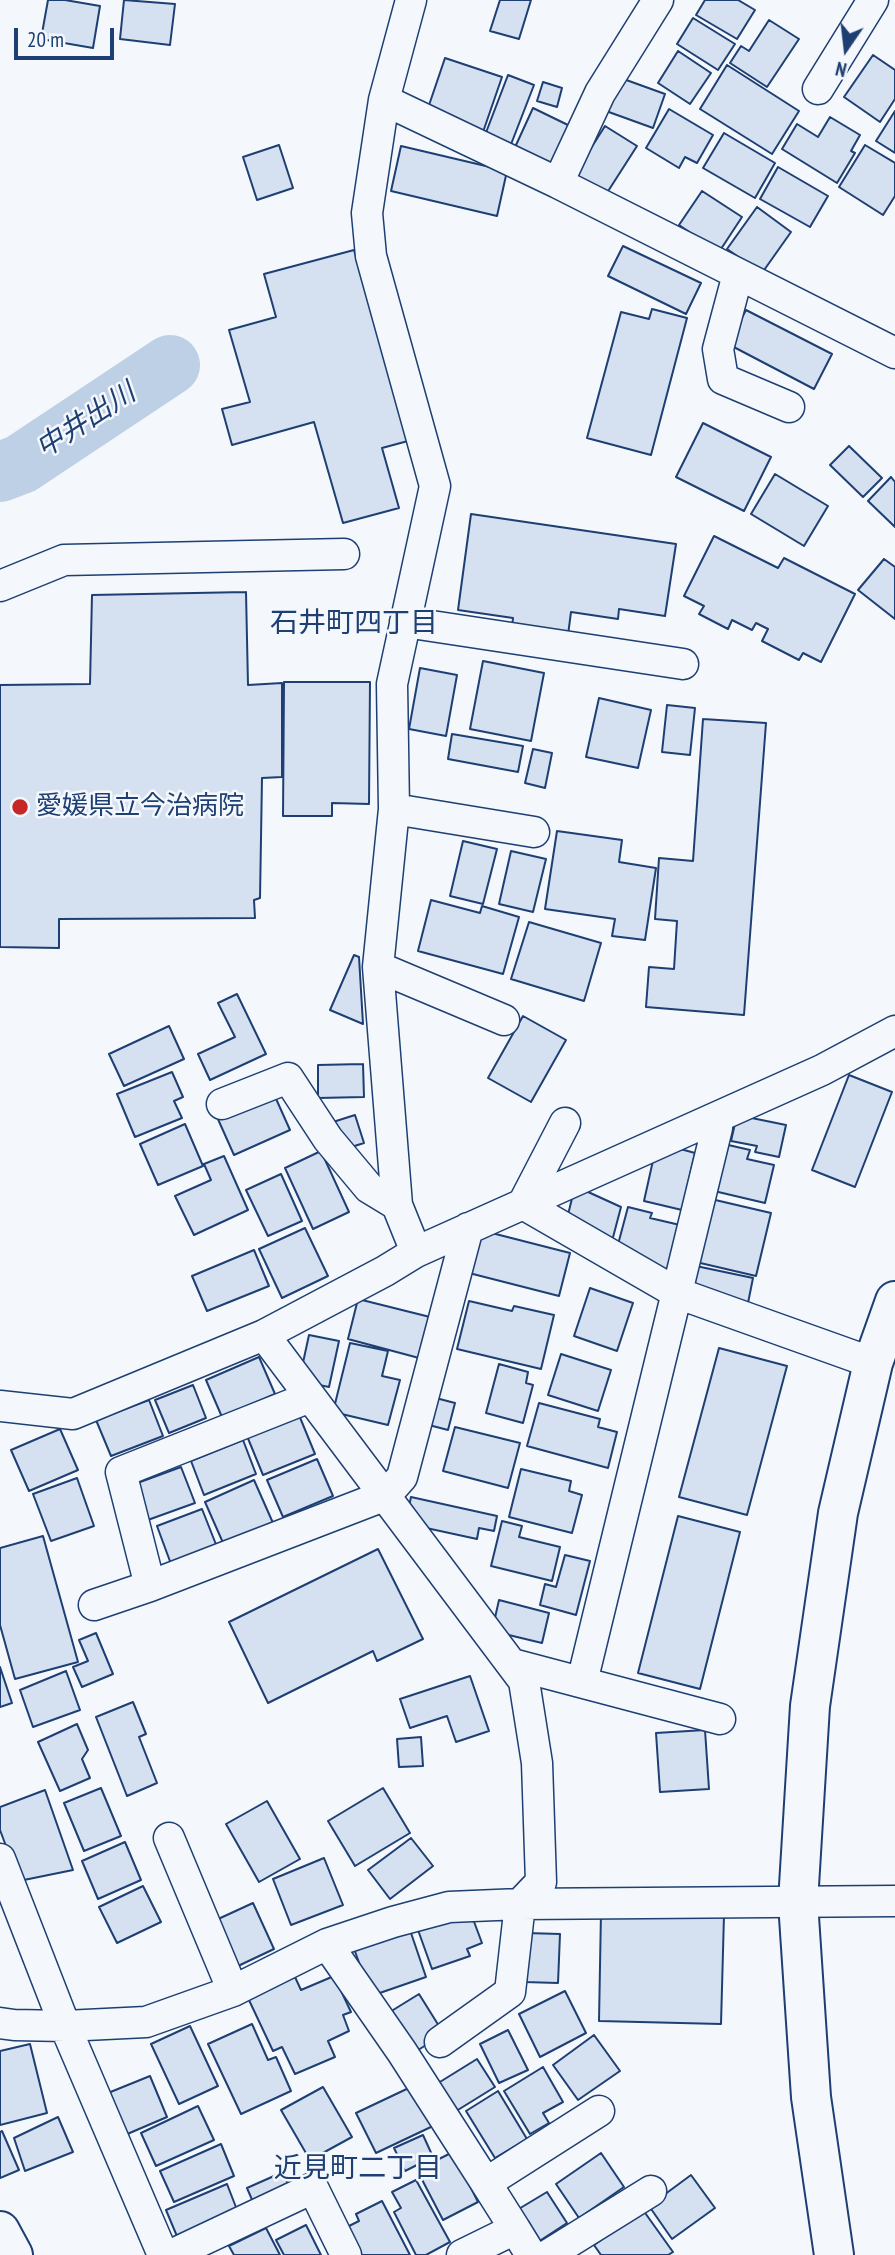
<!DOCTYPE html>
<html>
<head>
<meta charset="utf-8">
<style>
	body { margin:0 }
	#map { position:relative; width:895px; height:2255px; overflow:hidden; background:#f4f7fb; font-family:"PT Sans Narrow",sans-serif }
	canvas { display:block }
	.north { position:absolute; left:811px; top:14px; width:70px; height:70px; -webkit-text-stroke:5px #f4f7fb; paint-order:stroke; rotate:194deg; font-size:19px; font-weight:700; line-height:28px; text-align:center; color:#1d3f73 }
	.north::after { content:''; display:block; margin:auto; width:24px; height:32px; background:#1d3f73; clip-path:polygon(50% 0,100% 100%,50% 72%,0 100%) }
	.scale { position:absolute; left:14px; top:28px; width:100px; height:32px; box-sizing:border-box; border:4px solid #1d3f73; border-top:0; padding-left:9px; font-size:21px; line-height:24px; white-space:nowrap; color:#1d3f73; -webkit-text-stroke:5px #f4f7fb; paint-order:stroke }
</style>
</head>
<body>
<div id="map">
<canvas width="895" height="2255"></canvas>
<div class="north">N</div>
<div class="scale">20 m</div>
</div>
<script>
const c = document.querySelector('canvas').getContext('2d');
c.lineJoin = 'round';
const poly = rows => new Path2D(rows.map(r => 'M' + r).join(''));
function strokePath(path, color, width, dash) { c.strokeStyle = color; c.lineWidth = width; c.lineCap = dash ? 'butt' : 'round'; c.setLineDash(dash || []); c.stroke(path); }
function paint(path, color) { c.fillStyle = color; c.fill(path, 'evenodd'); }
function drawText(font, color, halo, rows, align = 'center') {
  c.font = font + ' "PT Sans Narrow","Noto Sans JP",sans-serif'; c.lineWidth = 5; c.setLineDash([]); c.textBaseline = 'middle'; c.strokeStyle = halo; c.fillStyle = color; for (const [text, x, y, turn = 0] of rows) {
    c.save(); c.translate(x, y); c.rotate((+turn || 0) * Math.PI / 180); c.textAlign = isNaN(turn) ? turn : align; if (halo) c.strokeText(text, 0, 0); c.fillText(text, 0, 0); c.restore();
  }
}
const river = poly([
	[0,472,21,464,170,365]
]);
const building = poly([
	[48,0,65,0,100,6,93,48,41,39,48,0],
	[124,0,175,4,170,45,120,39,124,0],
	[500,0,531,0,519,39,490,31,500,0],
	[705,0,738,0,755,10,737,39,696,15,705,0],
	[693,18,735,44,718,70,677,44,693,18],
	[769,20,799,39,767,87,730,63,741,46,749,51,769,20],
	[678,51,711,73,690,104,658,83,678,51],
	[873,55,895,70,895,99,880,122,844,97,873,55],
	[445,58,502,77,483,132,426,114,445,58],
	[727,65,799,111,772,154,700,109,727,65],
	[508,75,534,85,508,152,482,143,508,75],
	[618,77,665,94,653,128,606,111,618,77],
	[543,82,562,88,557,107,537,101,543,82],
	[533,108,570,126,548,173,511,156,533,108],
	[669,109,713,135,697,163,685,157,679,168,646,148,669,109],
	[895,111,895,153,876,141,895,111],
	[830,117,860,135,851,151,855,153,837,183,782,149,797,124,818,137,830,117],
	[605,126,637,146,605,196,574,175,605,126],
	[724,133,775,163,755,198,703,168,724,133],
	[279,145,293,188,257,200,243,157,279,145],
	[865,145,895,163,895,196,883,215,839,187,865,145],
	[401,146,507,171,497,216,391,191,401,146],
	[778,167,828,196,810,227,760,199,778,167],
	[702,191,742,217,719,252,679,225,702,191],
	[757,207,791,232,762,273,727,249,757,207],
	[623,246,701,283,686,314,608,276,623,246],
	[354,250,408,441,382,448,399,508,343,523,314,422,232,445,222,409,250,402,229,330,276,317,264,274,354,250],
	[652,309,687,318,651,455,587,438,621,312,649,319,652,309],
	[746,310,832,354,814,389,728,344,746,310],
	[703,423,771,457,744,511,676,477,703,423],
	[849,446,882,478,863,497,830,465,849,446],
	[775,474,828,506,804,546,751,514,775,474],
	[891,477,895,482,895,527,868,501,891,477],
	[471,514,676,544,665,616,619,609,618,619,571,612,568,635,512,627,513,618,458,610,471,514],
	[714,536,778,568,784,558,855,594,821,662,803,653,799,660,762,641,768,629,756,623,752,630,732,620,728,629,699,614,704,606,684,596,714,536],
	[884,559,895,567,895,619,858,590,884,559],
	[246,592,248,685,282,683,282,777,262,778,260,898,254,900,255,918,59,919,59,948,0,947,0,685,90,684,92,595,246,592],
	[483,661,544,673,531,741,470,729,483,661],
	[420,668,457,675,446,736,409,729,420,668],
	[284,682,370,682,369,804,332,803,332,816,283,816,284,682],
	[599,698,651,710,638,768,586,757,599,698],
	[667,705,695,708,690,755,662,752,667,705],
	[703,719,766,723,744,1015,646,1007,649,967,674,969,677,921,655,919,659,858,693,861,703,719],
	[452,734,523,746,518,772,448,759,452,734],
	[533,749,552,753,545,788,525,783,533,749],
	[557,831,622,840,619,862,656,868,645,940,612,936,615,919,545,909,557,831],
	[463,841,497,849,483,904,450,896,463,841],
	[511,851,546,859,533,912,499,904,511,851],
	[431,900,480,913,482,906,519,917,503,974,418,951,431,900],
	[529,922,601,943,584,1001,511,979,529,922],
	[354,955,359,957,363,1024,330,1010,354,955],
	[237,994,266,1054,210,1080,198,1054,235,1037,218,1003,237,994],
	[523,1016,566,1040,531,1102,488,1078,523,1016],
	[169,1026,184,1059,124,1086,109,1054,169,1026],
	[363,1064,364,1097,318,1098,318,1065,363,1064],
	[172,1072,183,1097,174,1101,182,1118,135,1137,117,1094,172,1072],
	[849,1075,892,1092,855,1187,812,1170,849,1075],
	[273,1092,290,1130,234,1155,217,1117,273,1092],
	[355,1115,364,1143,342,1150,333,1122,355,1115],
	[737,1115,786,1125,779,1157,755,1152,757,1146,731,1141,737,1115],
	[185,1124,203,1166,158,1185,140,1144,185,1124],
	[724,1144,750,1150,747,1159,774,1165,765,1203,714,1191,724,1144],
	[666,1145,695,1153,682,1210,644,1201,654,1156,666,1145],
	[321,1151,349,1212,313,1229,285,1168,321,1151],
	[224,1156,248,1210,194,1235,175,1196,211,1180,204,1164,224,1156],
	[281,1174,302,1221,268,1236,246,1190,281,1174],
	[575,1186,621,1207,611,1245,566,1223,575,1186],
	[711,1199,771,1213,756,1276,696,1262,711,1199],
	[628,1207,652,1213,650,1218,680,1225,668,1270,627,1260,616,1252,628,1207],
	[305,1228,328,1276,282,1298,259,1249,305,1228],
	[480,1230,570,1253,559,1296,469,1273,480,1230],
	[254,1250,269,1286,207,1311,192,1276,254,1250],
	[696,1266,753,1278,747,1308,691,1288,696,1266],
	[590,1288,633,1303,617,1351,574,1336,590,1288],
	[358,1299,430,1317,419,1358,348,1339,358,1299],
	[469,1301,512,1311,514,1306,554,1315,541,1369,457,1349,469,1301],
	[309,1335,339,1341,329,1387,299,1381,309,1335],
	[350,1343,388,1351,382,1376,400,1380,388,1425,333,1412,350,1343],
	[719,1348,787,1366,747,1515,679,1497,719,1348],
	[561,1354,611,1370,598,1411,548,1395,561,1354],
	[259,1357,275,1394,222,1417,206,1380,259,1357],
	[499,1364,528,1372,526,1383,533,1385,523,1423,486,1413,499,1364],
	[193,1385,206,1418,169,1433,155,1400,193,1385],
	[432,1397,455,1403,448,1430,425,1424,432,1397],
	[149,1400,163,1436,111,1456,96,1420,149,1400],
	[539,1403,600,1419,598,1427,617,1432,608,1468,527,1446,539,1403],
	[299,1415,315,1454,263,1475,247,1436,299,1415],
	[455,1427,520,1443,508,1488,443,1471,455,1427],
	[60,1429,78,1470,29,1491,11,1450,60,1429],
	[243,1440,256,1474,204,1495,191,1461,243,1440],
	[317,1459,333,1496,283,1517,267,1480,317,1459],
	[181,1467,195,1503,145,1521,132,1485,181,1467],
	[521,1469,571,1481,569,1491,582,1495,572,1533,509,1517,521,1469],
	[77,1478,94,1526,51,1541,33,1494,77,1478],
	[254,1480,273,1523,224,1545,205,1502,254,1480],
	[411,1497,497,1516,494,1531,479,1528,477,1539,417,1526,407,1516,411,1497],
	[202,1509,217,1547,171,1564,157,1526,202,1509],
	[678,1516,740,1532,700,1689,638,1673,678,1516],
	[502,1521,522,1526,519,1537,560,1547,552,1581,491,1566,502,1521],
	[43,1536,78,1662,15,1679,0,1625,0,1548,43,1536],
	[378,1549,423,1639,377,1661,373,1651,268,1703,229,1622,378,1549],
	[565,1555,590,1561,576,1615,540,1605,545,1584,556,1587,565,1555],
	[499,1600,549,1613,542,1643,492,1631,499,1600],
	[96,1633,113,1674,82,1687,73,1667,88,1661,79,1640,96,1633],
	[0,1667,12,1703,0,1707,0,1667],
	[66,1671,80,1710,33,1727,20,1690,66,1671],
	[470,1676,489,1731,456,1742,447,1716,410,1728,400,1699,470,1676],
	[133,1702,146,1734,139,1737,157,1783,127,1796,96,1717,133,1702],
	[77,1724,88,1750,82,1759,90,1778,60,1791,38,1742,77,1724],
	[705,1730,709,1789,660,1792,656,1733,705,1730],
	[421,1737,423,1766,399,1767,397,1739,421,1737],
	[101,1788,121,1836,84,1851,64,1803,101,1788],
	[383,1788,410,1833,355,1866,328,1821,383,1788],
	[45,1790,73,1870,19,1881,0,1830,0,1807,45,1790],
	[267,1801,300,1859,259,1882,226,1824,267,1801],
	[411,1838,433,1866,390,1899,368,1870,411,1838],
	[125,1842,141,1880,98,1899,82,1861,125,1842],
	[324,1858,343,1905,291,1925,273,1879,324,1858],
	[143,1886,161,1922,117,1943,99,1907,143,1886],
	[253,1903,274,1949,238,1966,216,1920,253,1903],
	[470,1911,482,1943,467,1949,470,1956,432,1969,418,1930,470,1911],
	[601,1912,724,1915,721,2024,599,2021,601,1912],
	[410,1930,426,1977,371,1996,352,1943,410,1930],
	[526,1933,560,1934,558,1983,524,1982,526,1933],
	[334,1976,351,2012,343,2015,349,2031,328,2041,335,2057,295,2074,282,2047,273,2051,248,1998,295,1977,301,1990,334,1976],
	[565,1991,586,2033,540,2057,519,2014,565,1991],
	[419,1994,444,2034,410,2055,385,2015,419,1994],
	[252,2024,268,2060,276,2057,291,2091,241,2114,208,2044,252,2024],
	[190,2026,218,2086,179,2104,151,2044,190,2026],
	[508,2030,528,2070,499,2083,480,2044,508,2030],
	[594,2035,620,2071,578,2100,553,2065,594,2035],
	[30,2044,47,2113,0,2125,0,2051,30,2044],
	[477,2059,495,2087,453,2113,435,2085,477,2059],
	[543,2067,563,2102,543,2113,549,2123,530,2134,504,2091,543,2067],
	[150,2076,167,2117,125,2135,108,2093,150,2076],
	[413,2086,433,2126,376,2153,356,2113,413,2086],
	[323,2087,352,2137,310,2160,281,2110,323,2087],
	[498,2091,527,2139,495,2158,466,2111,498,2091],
	[198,2106,214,2140,156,2166,141,2133,198,2106],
	[58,2117,73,2152,25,2171,14,2138,58,2117],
	[2,2131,19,2170,0,2178,0,2132,2,2131],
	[423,2135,433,2157,405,2171,394,2148,423,2135],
	[221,2144,234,2176,174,2202,160,2171,221,2144],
	[453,2152,478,2202,443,2220,417,2170,453,2152],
	[601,2153,624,2187,579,2218,556,2184,601,2153],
	[283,2172,292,2193,256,2209,247,2188,283,2172],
	[691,2175,715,2208,672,2239,649,2206,691,2175],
	[416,2180,450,2242,426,2255,416,2255,394,2212,401,2208,392,2192,416,2180],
	[227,2184,239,2215,179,2241,166,2210,227,2184],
	[547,2192,567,2223,538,2242,517,2210,547,2192],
	[382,2201,410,2255,359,2255,345,2228,359,2221,356,2214,382,2201],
	[643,2210,673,2252,668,2255,601,2255,594,2245,643,2210],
	[306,2225,321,2255,284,2255,276,2240,306,2225],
	[266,2228,280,2255,234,2255,229,2246,266,2228]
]);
const street = poly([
	[411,0,384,100,367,213,371,256,435,486,392,684,394,809,378,967,397,1205,416,1252],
	[818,89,873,0],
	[384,100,558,183,895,353],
	[558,183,600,93,658,0],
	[738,274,718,349,723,379,789,407],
	[0,586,64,560,344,554],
	[405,622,683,664],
	[394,809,534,832],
	[378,967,504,1020],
	[222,1104,288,1078,328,1139,369,1188,397,1205],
	[565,1123,523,1204,677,1293,873,1363],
	[264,1335,524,1681,537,1763,541,1882,520,1904,510,1992,440,2042],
	[0,1406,73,1414,264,1335,385,1271,416,1252,822,1070,895,1031],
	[150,1586,121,1472,310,1397],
	[94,1605,150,1586,386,1495,402,1477,468,1228],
	[512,1664,720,1719],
	[582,1682,717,1128],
	[169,1838,233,1991],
	[0,1859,65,2026,163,2255],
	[327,1944,402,2052,486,2183],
	[0,2023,14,2025,65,2026,146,2022,233,1991,327,1944,393,1922,449,1907,520,1904,895,1901],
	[515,2229,486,2183,599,2111],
	[171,2255,313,2188,346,2255],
	[462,2255,515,2229,531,2255],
	[548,2255,651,2191]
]);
const secondary = poly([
	[834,2255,811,2097,798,1902,810,1706,838,1513,873,1363,895,1301]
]);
const highway = poly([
	[0,2231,13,2255]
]);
const markers = [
	[20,807,9,"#c62828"]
];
const poiNames = [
	["愛媛県立今治病院",36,807]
];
const waterNames = [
	["中井出川",86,421,-33]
];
const neighbourhoodNames = [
	["石井町四丁目",354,624],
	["近見町二丁目",358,2169]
];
strokePath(river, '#bed0e5', 60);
paint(building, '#d5e0f0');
strokePath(building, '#1d3f73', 2);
strokePath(street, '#1d3f73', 33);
strokePath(secondary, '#1d3f73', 42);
strokePath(highway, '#1d3f73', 42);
strokePath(street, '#f4f7fb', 30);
strokePath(secondary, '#f4f7fb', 38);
strokePath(highway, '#f4f7fb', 38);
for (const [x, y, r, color] of markers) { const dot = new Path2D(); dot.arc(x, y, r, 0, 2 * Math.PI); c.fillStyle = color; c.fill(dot); strokePath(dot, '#f4f7fb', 2.5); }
drawText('26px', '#1d3f73', '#f4f7fb', poiNames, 'left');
drawText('italic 28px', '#1d3f73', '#f4f7fb', waterNames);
drawText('28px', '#1d3f73', '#f4f7fb', neighbourhoodNames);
</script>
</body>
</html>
